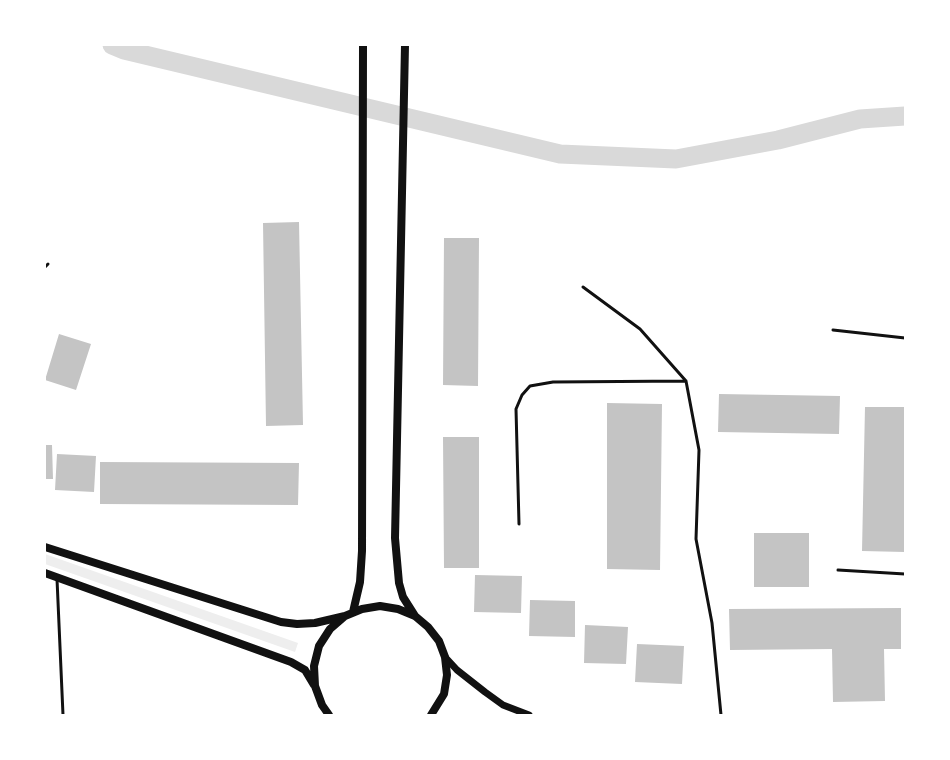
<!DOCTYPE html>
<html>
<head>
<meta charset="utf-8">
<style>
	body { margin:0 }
	#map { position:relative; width:950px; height:760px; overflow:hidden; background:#fff; font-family:"Titillium Web",sans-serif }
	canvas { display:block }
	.frame { position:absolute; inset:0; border:46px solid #fff; pointer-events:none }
</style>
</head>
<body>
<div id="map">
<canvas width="950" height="760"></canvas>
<div class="frame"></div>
</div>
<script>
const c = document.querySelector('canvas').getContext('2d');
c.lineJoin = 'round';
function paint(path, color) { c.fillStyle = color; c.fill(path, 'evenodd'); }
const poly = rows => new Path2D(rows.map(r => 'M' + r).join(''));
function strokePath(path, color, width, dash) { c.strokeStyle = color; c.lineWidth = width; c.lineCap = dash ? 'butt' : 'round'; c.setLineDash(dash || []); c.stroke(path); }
const green = poly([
	[45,554,298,643,295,652,45,564]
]);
const canal = poly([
	[112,45,124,50,560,154,676,159,778,140,860,119,905,116]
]);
const building = poly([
	[299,222,303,425,266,426,263,223],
	[444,238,479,238,478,386,443,385],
	[59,334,91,344,76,390,45,380],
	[719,394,840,396,839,434,718,432],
	[607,403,662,404,660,570,607,569],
	[865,407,905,407,905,552,862,551],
	[443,437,479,437,479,568,444,568],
	[45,445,52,445,53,479,45,479],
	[57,454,96,456,94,492,55,490],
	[100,462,299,463,298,505,100,504],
	[754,533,809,533,809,587,754,587],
	[475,575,522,576,521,613,474,612],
	[530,600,575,601,575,637,529,636],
	[901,608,901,649,884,649,885,701,833,702,832,649,730,650,729,609],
	[585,625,628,627,626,664,584,663],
	[637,644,684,646,682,684,635,682]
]);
const service = poly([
	[45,267,48,264],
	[583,287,640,329,686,381,699,450,696,539,712,623,721,715],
	[833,330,905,338],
	[519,524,516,409,522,395,530,386,553,382,686,381],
	[838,570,905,574],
	[57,579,63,715]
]);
const tertiary = poly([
	[445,657,457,670,485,692,503,705,529,715]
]);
const secondary = poly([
	[405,45,395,538,399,583,403,597,415,616],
	[45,547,281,622,297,624,315,623,345,616],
	[45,573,291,662,305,670,314,685],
	[353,612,360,582,362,551,363,45],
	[329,715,322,705,315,686,314,666,319,646,330,629,345,616,362,609,380,606,398,609,415,616,428,627,439,641,445,657,447,675,444,694,431,715]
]);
paint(green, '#eee');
strokePath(canal, '#d9d9d9', 19);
paint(building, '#c4c4c4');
strokePath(service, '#111', 3);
strokePath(tertiary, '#111', 7);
strokePath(secondary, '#111', 8);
</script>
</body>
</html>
